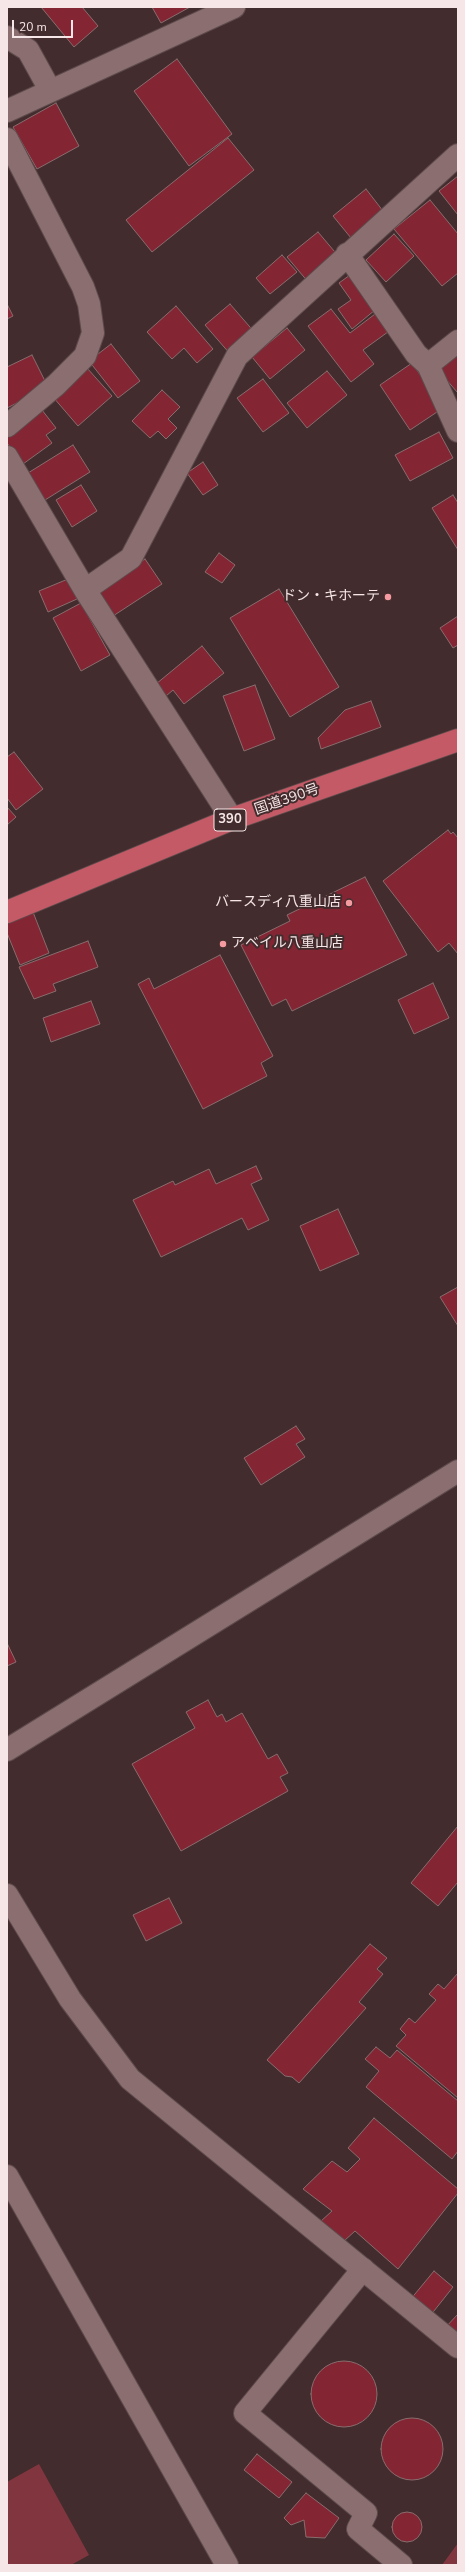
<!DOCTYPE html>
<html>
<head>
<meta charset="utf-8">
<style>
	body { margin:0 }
	#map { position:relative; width:465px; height:2572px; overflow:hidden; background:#432c2d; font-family:"Nunito Sans",sans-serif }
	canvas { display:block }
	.frame { position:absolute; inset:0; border:8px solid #f6e6e7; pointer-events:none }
	.scale { position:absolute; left:12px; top:20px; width:61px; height:18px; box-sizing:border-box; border:2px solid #f6e6e7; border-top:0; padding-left:5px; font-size:12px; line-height:14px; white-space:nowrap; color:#f6e6e7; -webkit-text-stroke:3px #432c2d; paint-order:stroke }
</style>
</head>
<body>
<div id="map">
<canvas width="465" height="2572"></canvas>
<div class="frame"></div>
<div class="scale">20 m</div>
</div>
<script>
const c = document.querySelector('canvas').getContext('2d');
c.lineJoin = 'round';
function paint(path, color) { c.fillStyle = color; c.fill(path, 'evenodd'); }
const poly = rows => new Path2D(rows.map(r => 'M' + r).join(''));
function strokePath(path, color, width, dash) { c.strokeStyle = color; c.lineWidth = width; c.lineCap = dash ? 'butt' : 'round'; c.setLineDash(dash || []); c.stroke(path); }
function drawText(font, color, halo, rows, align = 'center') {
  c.font = font + ' "Nunito Sans","Noto Sans JP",sans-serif'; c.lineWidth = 4; c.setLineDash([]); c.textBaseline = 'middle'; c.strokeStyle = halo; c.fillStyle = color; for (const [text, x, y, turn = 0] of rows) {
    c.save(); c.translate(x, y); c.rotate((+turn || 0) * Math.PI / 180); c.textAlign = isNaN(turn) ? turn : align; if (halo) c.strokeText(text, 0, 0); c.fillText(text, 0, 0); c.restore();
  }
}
const green = poly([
	[39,2464,89,2555,71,2565,7,2565,7,2482],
	[458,2543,458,2565,442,2565]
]);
const building = poly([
	[41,7,82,7,98,26,74,47,41,7],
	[152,7,190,7,161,23,152,7],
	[177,59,232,134,189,166,134,91,177,59],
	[56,103,79,146,37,169,13,127,56,103],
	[228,138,254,170,152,252,126,220,228,138],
	[458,176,458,215,439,191,458,176],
	[366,189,383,211,351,238,333,216,366,189],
	[430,200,458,234,458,273,442,286,394,229,430,200],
	[318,232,340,258,309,283,287,257,318,232],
	[394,234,414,256,386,282,366,260,394,234],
	[282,255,297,272,270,294,256,278,282,255],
	[350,275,375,310,352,329,338,309,351,300,339,283,350,275],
	[7,304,13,316,7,319,7,304],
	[230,304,256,334,231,355,205,325,230,304],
	[176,306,213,349,197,363,184,348,172,359,147,332,176,306],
	[331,309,350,333,379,311,392,329,363,350,374,364,351,382,308,326,331,309],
	[287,328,305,350,270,379,252,357,287,328],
	[111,344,140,381,118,398,89,361,111,344],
	[458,346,458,391,457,392,434,365,458,346],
	[32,355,48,387,7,408,7,367,32,355],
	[412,363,443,408,410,430,380,385,412,363],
	[87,368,112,396,78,426,53,397,87,368],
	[327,371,347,395,307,428,287,403,327,371],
	[263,379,289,413,263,432,237,398,263,379],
	[162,390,180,407,168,419,177,428,166,439,158,431,150,438,132,421,162,390],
	[42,410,56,428,46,435,52,443,23,464,7,443,7,436,42,410],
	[439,432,453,458,410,481,395,455,439,432],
	[73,445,90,472,45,500,28,473,73,445],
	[203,462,218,485,203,495,187,473,203,462],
	[81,485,97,511,72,527,56,500,81,485],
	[453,495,458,503,458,550,432,508,453,495],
	[219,553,235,565,222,583,205,572,219,553],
	[145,559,162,584,113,616,96,591,145,559],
	[68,579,77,599,48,612,39,591,68,579],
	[279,589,339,687,290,717,230,618,279,589],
	[81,603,110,655,81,671,53,618,81,603],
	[458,616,458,645,453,648,440,628,458,616],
	[202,646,224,673,184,704,173,690,166,696,156,684,202,646],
	[255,685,275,739,244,751,223,696,255,685],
	[371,701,381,727,321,749,318,738,345,710,371,701],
	[14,752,43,789,16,810,7,798,7,757,14,752],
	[7,807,16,817,7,825,7,807],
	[448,830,451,834,453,832,458,838,458,954,449,943,438,952,383,881,448,830],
	[365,877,407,955,292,1011,286,999,272,1006,241,945,290,921,287,915,365,877],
	[33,912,49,953,20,965,7,933,7,923,33,912],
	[88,941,98,967,53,984,56,991,34,999,19,967,88,941],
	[220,955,273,1056,261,1063,267,1076,203,1109,138,984,149,978,154,989,220,955],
	[433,983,449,1018,414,1034,398,1000,433,983],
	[91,1001,100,1024,51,1042,43,1018,91,1001],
	[256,1166,262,1179,251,1184,269,1220,248,1230,242,1218,161,1257,133,1200,173,1181,175,1185,209,1169,216,1184,256,1166],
	[338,1209,359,1254,320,1271,300,1226,338,1209],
	[458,1287,458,1326,440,1297,458,1287],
	[296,1426,305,1439,296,1444,305,1457,261,1485,244,1458,296,1426],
	[7,1643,16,1662,7,1666,7,1643],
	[208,1700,217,1717,222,1714,226,1722,242,1713,268,1759,277,1754,288,1773,280,1777,288,1791,181,1851,132,1764,195,1728,186,1712,208,1700],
	[458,1826,458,1882,438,1906,411,1883,458,1826],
	[169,1898,182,1923,146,1941,133,1915,169,1898],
	[370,1944,387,1958,377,1969,383,1974,359,2002,366,2008,299,2083,292,2077,285,2076,267,2060,370,1944],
	[458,1973,458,2098,396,2046,406,2035,400,2029,409,2018,415,2023,436,2000,429,1994,438,1984,444,1989,458,1973],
	[376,2047,390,2058,397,2050,458,2101,458,2151,452,2159,366,2087,379,2071,365,2059,376,2047],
	[374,2118,458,2189,458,2193,398,2269,355,2231,344,2241,320,2222,332,2211,303,2189,332,2161,347,2172,360,2159,348,2148,374,2118],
	[434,2271,453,2287,430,2316,410,2300,434,2271],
	[458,2314,458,2339,445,2328,458,2314],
	'311 2394a33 33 0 1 1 66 0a33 33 0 1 1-66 0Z',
	'381 2449a31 31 0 1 1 62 0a31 31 0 1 1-62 0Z',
	[257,2454,292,2482,279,2498,244,2470,257,2454],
	[306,2493,339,2518,325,2538,306,2537,304,2520,291,2525,284,2518,306,2493],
	'392 2527a15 15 0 1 1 30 0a15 15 0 1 1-30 0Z'
]);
const minor = poly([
	[7,37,28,50,50,90],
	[7,139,83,287,89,304,93,333,85,356,56,385,7,426],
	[347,254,416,354,428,365],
	[458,341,428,365,458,431],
	[7,457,85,590,232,819],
	[85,590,131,558,237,356,458,155],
	[7,2176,227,2565],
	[363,2269,245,2413,366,2513,358,2529,401,2565]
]);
const tertiary = poly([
	[7,111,234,7],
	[7,1750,458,1471],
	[7,1895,70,1999,130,2079,458,2347]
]);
const trunk = poly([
	[7,912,232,819,458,740]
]);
const markers = [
	[388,597,4,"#f49aa0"],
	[349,903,4,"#f49aa0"],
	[223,944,4,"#f49aa0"]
];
const shields = [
	[230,820,32]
];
const shieldNames = [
	["390",230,820]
];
const poiNames = [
	["ドン・キホーテ",380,597],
	["バースディ八重山店",341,903],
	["アベイル八重山店",231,944,"left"]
];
const streetNames = [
	["国道390号",287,800,-19]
];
paint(green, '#81363f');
paint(building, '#842534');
strokePath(building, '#886d6e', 1);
strokePath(minor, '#5e4b4c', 24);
strokePath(tertiary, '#5e4b4c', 24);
strokePath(trunk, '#5e4b4c', 24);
strokePath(minor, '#8b6f70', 22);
strokePath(tertiary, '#8b6f70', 22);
strokePath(trunk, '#c45a66', 22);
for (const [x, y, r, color] of markers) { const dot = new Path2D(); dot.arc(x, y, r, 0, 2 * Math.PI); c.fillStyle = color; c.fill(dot); strokePath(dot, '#432c2d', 1.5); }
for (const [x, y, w] of shields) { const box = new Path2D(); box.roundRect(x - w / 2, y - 11, w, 22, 3); c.fillStyle = '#432c2d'; c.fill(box); strokePath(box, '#f6e6e7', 1); }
drawText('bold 13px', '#f6e6e7', null, shieldNames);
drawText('14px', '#f6e6e7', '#432c2d', poiNames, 'right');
drawText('14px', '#f6e6e7', '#432c2d', streetNames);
</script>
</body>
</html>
